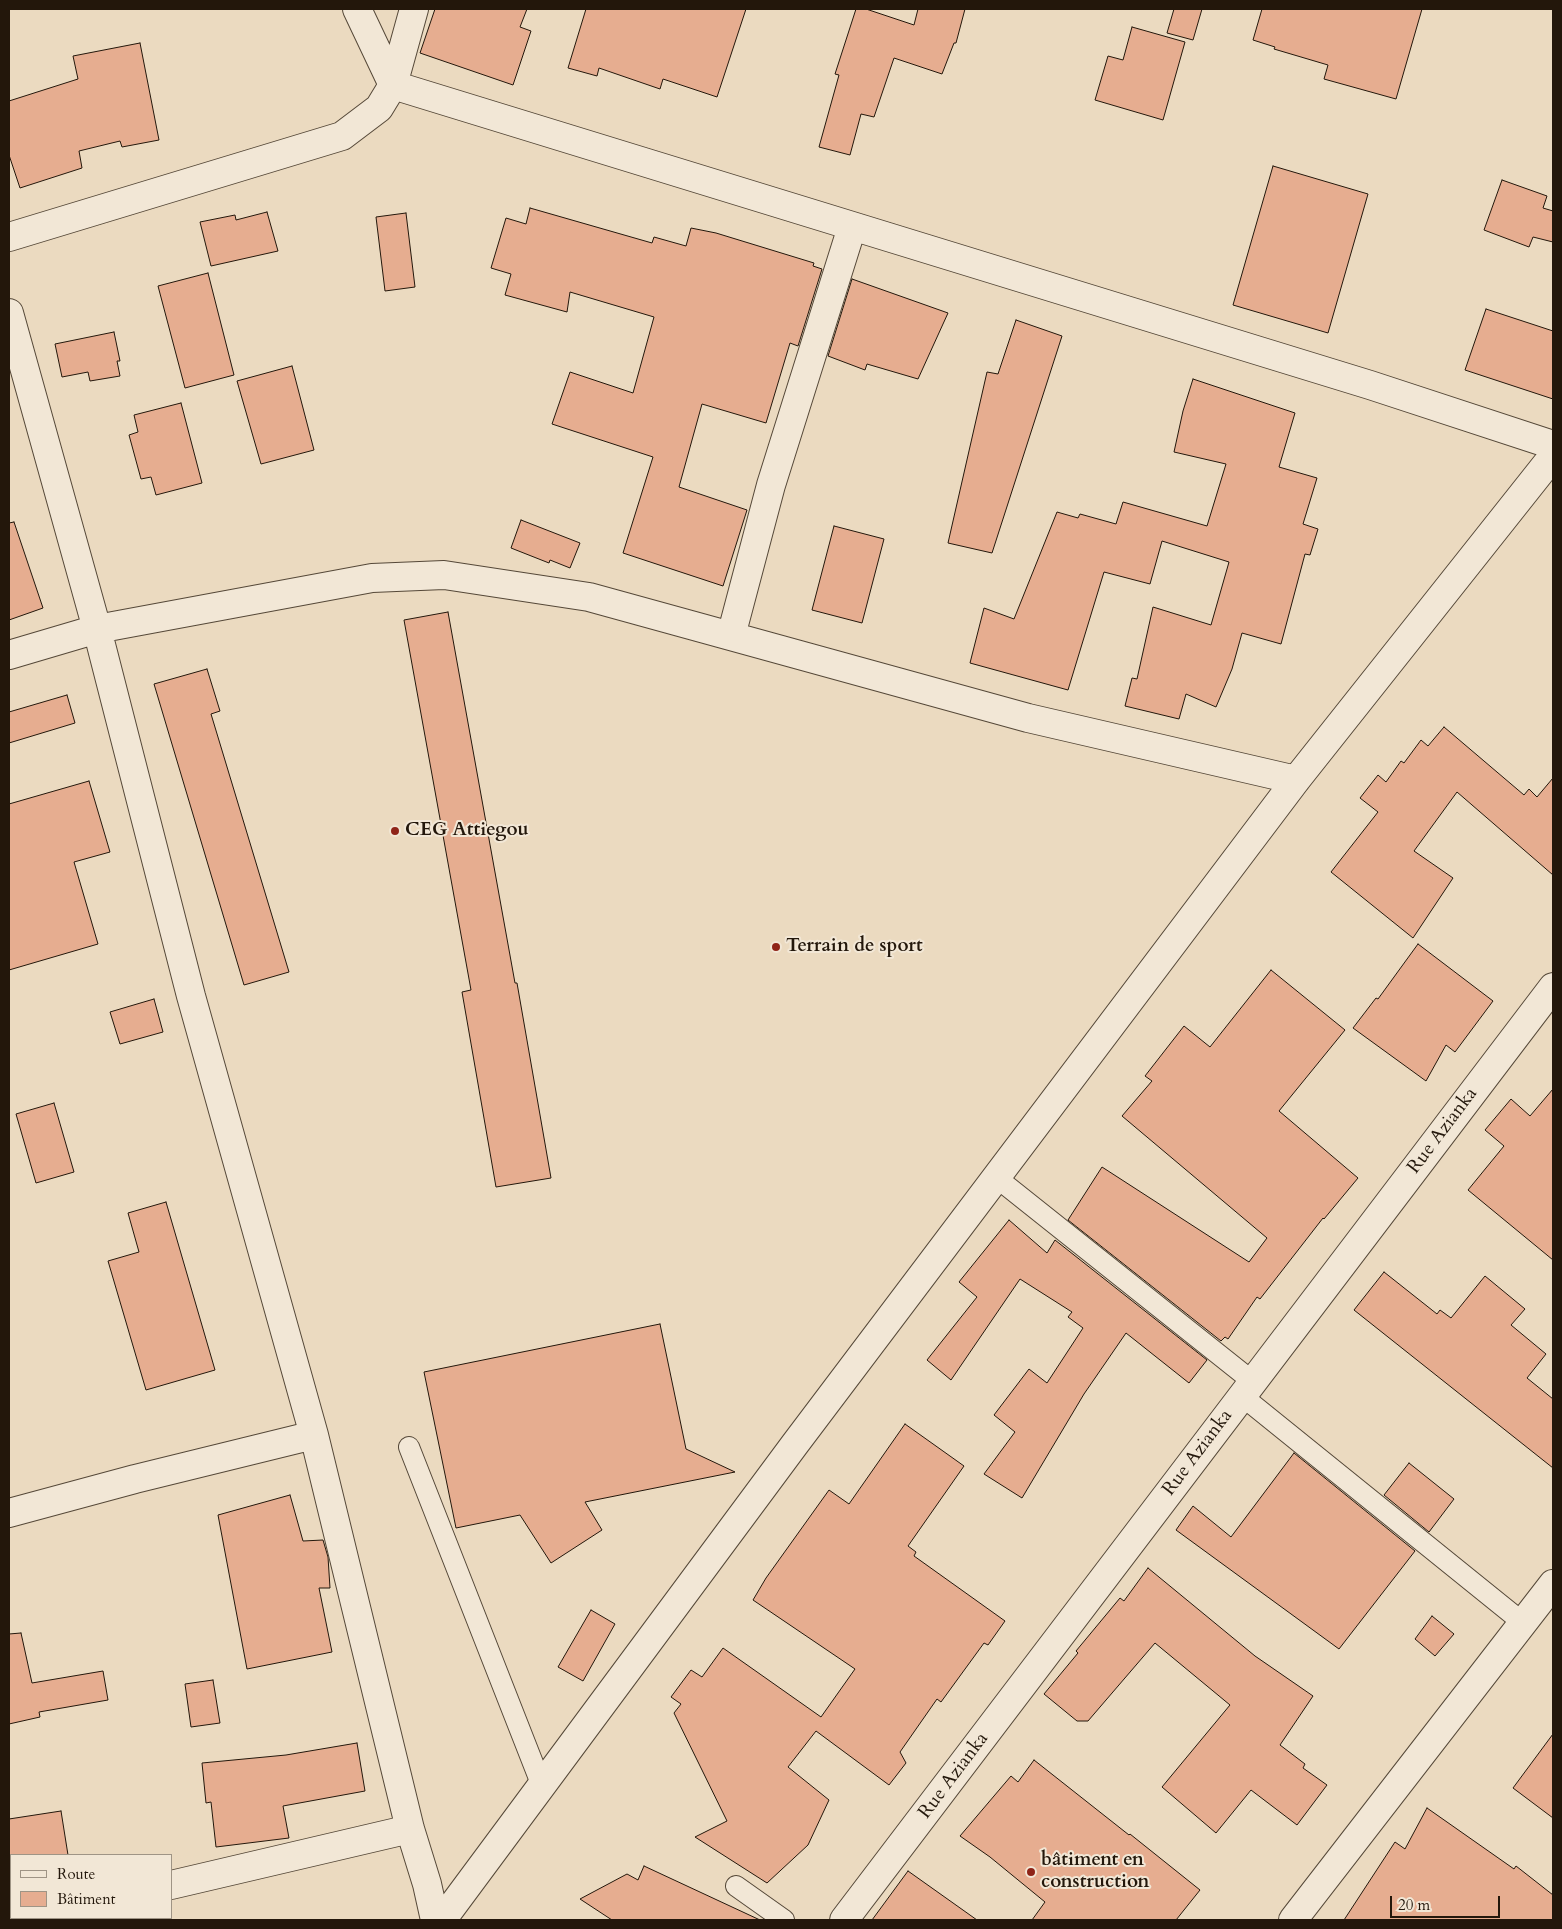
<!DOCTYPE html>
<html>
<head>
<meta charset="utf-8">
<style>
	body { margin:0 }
	#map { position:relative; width:1562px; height:1929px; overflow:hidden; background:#ebdac0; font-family:Cardo,serif }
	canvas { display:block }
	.frame { position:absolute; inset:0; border:10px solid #23170b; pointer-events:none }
	.legend { position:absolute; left:10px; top:1854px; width:162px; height:65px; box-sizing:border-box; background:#f2e7d6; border:1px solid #9f9485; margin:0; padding:6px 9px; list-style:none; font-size:15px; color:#23170b }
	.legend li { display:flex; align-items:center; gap:10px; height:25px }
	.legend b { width:25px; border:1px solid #9f9485 }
	.scale { position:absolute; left:1390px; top:1896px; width:110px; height:22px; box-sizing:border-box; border:2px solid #23170b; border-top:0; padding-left:6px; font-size:15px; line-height:18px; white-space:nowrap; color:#23170b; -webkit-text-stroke:4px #f2e7d6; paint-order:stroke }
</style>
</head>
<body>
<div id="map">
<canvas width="1562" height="1929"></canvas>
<div class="frame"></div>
<ul class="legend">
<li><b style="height:6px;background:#f2e7d6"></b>Route</li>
<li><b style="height:14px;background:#e6ad90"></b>Bâtiment</li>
</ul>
<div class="scale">20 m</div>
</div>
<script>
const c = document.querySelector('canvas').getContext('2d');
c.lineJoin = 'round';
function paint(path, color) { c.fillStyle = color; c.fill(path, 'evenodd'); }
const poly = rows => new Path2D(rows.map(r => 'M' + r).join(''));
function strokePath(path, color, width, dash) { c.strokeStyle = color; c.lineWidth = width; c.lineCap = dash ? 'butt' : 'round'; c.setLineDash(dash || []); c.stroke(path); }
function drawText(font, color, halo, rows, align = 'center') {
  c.font = font + ' Cardo,serif'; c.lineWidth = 4; c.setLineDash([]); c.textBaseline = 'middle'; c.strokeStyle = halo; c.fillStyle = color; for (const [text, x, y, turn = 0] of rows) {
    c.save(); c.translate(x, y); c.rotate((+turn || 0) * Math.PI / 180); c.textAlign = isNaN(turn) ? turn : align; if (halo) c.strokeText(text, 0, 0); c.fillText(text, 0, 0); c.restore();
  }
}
const building = poly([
	[435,9,527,9,520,27,531,31,513,85,420,53,435,9],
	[586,9,746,9,717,97,663,79,660,89,599,68,597,76,568,68,586,9],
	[856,9,866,9,914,25,918,9,965,9,956,43,954,43,942,74,894,58,874,117,861,114,850,155,819,147,839,75,835,74,856,9],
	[1174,9,1202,9,1193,40,1167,33,1174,9],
	[1262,9,1422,9,1396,99,1324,79,1328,65,1274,49,1275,47,1253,40,1262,9],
	[1132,27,1185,42,1163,120,1095,100,1108,56,1123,60,1132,27],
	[140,43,159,140,122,147,120,141,79,151,82,168,20,188,9,155,9,101,78,79,73,56,140,43],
	[1273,166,1368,194,1328,333,1233,305,1273,166],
	[1502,180,1547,196,1543,208,1553,211,1553,242,1533,237,1529,247,1484,230,1502,180],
	[530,208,652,243,654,237,686,246,691,228,716,233,814,263,813,266,822,269,798,346,790,343,766,423,702,404,679,487,747,510,723,586,623,553,653,457,552,424,570,372,633,393,654,317,570,292,567,312,505,295,511,274,491,268,506,218,526,224,530,208],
	[267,212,278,251,211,266,200,222,235,215,236,220,267,212],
	[406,213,415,287,385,291,376,217,406,213],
	[208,273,234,375,185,388,158,286,208,273],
	[852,279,948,313,918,379,867,364,865,370,828,356,852,279],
	[1486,309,1553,331,1553,399,1465,370,1486,309],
	[1016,320,1062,336,992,553,948,543,987,372,998,374,1016,320],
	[114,332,120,361,117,361,120,376,90,381,88,372,62,377,55,344,114,332],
	[292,366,314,450,261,464,237,381,292,366],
	[1193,379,1295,413,1279,467,1317,478,1303,524,1318,529,1310,555,1305,554,1281,644,1242,633,1232,669,1216,707,1186,694,1179,719,1125,706,1132,678,1137,679,1153,607,1211,625,1229,562,1162,541,1150,584,1104,572,1068,690,970,663,984,608,1014,619,1057,512,1078,518,1080,514,1116,524,1123,502,1207,526,1226,464,1174,452,1183,411,1193,379],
	[181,403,202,483,156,495,151,477,141,479,129,435,138,432,134,415,181,403],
	[521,520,580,543,570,568,550,560,549,563,511,548,521,520],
	[14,522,43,608,9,620,9,523,14,522],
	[834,526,884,539,862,623,812,610,834,526],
	[448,612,515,983,517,983,551,1178,496,1187,462,992,471,990,404,620,448,612],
	[207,669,220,711,211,714,289,972,244,985,154,684,207,669],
	[67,695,75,723,9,743,9,712,67,695],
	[1444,727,1524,795,1529,789,1537,797,1553,778,1553,875,1457,792,1414,851,1453,878,1413,938,1331,872,1378,812,1360,798,1378,775,1386,782,1401,761,1404,763,1421,740,1428,746,1444,727],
	[89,781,110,852,74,862,98,944,9,970,9,804,89,781],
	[1418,944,1493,1001,1455,1052,1446,1045,1426,1081,1353,1028,1376,998,1378,999,1418,944],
	[1271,970,1345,1030,1279,1111,1358,1178,1324,1219,1323,1218,1260,1299,1257,1297,1228,1339,1225,1337,1221,1341,1068,1220,1102,1167,1249,1262,1267,1238,1122,1116,1152,1081,1145,1076,1184,1026,1210,1047,1271,970],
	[154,999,163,1032,120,1044,110,1012,154,999],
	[1553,1089,1553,1260,1468,1190,1504,1146,1485,1130,1511,1099,1530,1116,1553,1089],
	[54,1103,74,1172,36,1183,16,1114,54,1103],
	[166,1202,215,1370,146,1390,108,1261,139,1252,128,1213,166,1202],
	[1009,1220,1047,1253,1055,1240,1207,1360,1189,1383,1126,1333,1084,1394,1022,1498,984,1474,1015,1432,994,1415,1029,1369,1047,1383,1083,1328,1068,1317,1072,1312,1020,1279,951,1380,927,1360,977,1297,959,1282,1009,1220],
	[1384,1272,1437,1314,1440,1310,1451,1318,1485,1276,1525,1309,1511,1325,1546,1354,1527,1378,1553,1399,1553,1468,1354,1310,1384,1272],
	[660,1324,686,1449,735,1472,585,1502,602,1530,551,1563,520,1515,456,1528,424,1372,660,1324],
	[905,1424,964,1466,908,1546,916,1552,914,1556,1005,1621,988,1645,984,1643,941,1702,937,1699,900,1752,906,1763,889,1785,816,1731,788,1767,829,1800,808,1845,767,1883,695,1837,727,1821,674,1713,681,1704,671,1697,691,1670,702,1677,723,1648,821,1717,855,1669,753,1600,766,1578,829,1490,849,1504,905,1424],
	[1294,1453,1415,1551,1339,1649,1176,1530,1193,1506,1231,1537,1294,1453],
	[1409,1463,1454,1499,1429,1532,1384,1495,1409,1463],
	[290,1495,303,1541,323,1540,328,1557,330,1588,319,1588,332,1652,247,1669,218,1515,290,1495],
	[1148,1568,1255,1656,1313,1696,1280,1745,1305,1764,1303,1768,1327,1785,1297,1825,1251,1790,1216,1833,1162,1787,1230,1705,1155,1643,1088,1721,1077,1721,1044,1694,1078,1653,1076,1651,1120,1598,1124,1601,1148,1568],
	[591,1610,615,1624,583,1681,558,1667,591,1610],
	[1432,1616,1454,1634,1435,1656,1415,1639,1432,1616],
	[21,1633,32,1683,103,1671,108,1700,39,1712,40,1717,9,1724,9,1634,21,1633],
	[213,1680,220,1723,191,1727,185,1684,213,1680],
	[1553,1734,1553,1818,1513,1788,1553,1734],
	[357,1743,365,1791,283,1806,289,1838,216,1847,211,1802,206,1803,202,1763,286,1755,357,1743],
	[1034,1760,1129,1835,1130,1834,1200,1890,1176,1920,1032,1920,1045,1902,990,1857,960,1836,1011,1776,1018,1782,1034,1760],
	[1427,1808,1514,1869,1516,1866,1553,1895,1553,1920,1344,1920,1395,1842,1405,1849,1427,1808],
	[61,1811,68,1855,9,1855,9,1819,61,1811],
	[644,1866,760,1920,612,1920,580,1899,627,1874,638,1880,644,1866],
	[908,1871,977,1920,872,1920,908,1871]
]);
const lane = poly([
	[997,1178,1252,1381],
	[1242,1396,1522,1622],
	[409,1447,542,1786],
	[736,1886,784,1920]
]);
const street = poly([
	[357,9,393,85,1370,385,1553,445],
	[9,237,342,136,379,108,393,85,414,9],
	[9,313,97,629,191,996,314,1435,410,1829,427,1884,435,1920],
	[731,636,771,485,852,227],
	[9,655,97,629,372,578,444,575,589,597,1028,718,1296,780],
	[9,1513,135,1479,314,1435],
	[171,1885,410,1829],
	[20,1920,31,1918],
	[442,1920,795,1444,1296,780,1553,456],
	[844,1920,1553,987],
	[1293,1920,1553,1584]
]);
const markers = [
	[395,831,5,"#8f2418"],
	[776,947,5,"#8f2418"],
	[1031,1872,5,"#8f2418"]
];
const poiNames = [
	["CEG Attiegou",405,831],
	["Terrain de sport",786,947],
	["bâtiment en",1041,1861],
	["construction",1041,1883]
];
const streetNames = [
	["Rue Azianka",1443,1131,-53],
	["Rue Azianka",1198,1453,-53],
	["Rue Azianka",954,1776,-53]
];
paint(building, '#e6ad90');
strokePath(building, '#23170b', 1);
strokePath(lane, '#554838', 22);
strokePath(street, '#554838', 30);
strokePath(lane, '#f2e7d6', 20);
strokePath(street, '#f2e7d6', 28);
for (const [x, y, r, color] of markers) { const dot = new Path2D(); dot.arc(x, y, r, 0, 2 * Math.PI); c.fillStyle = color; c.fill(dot); strokePath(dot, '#f2e7d6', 2); }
drawText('bold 19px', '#23170b', '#f2e7d6', poiNames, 'left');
drawText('19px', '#23170b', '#f2e7d6', streetNames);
</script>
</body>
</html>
